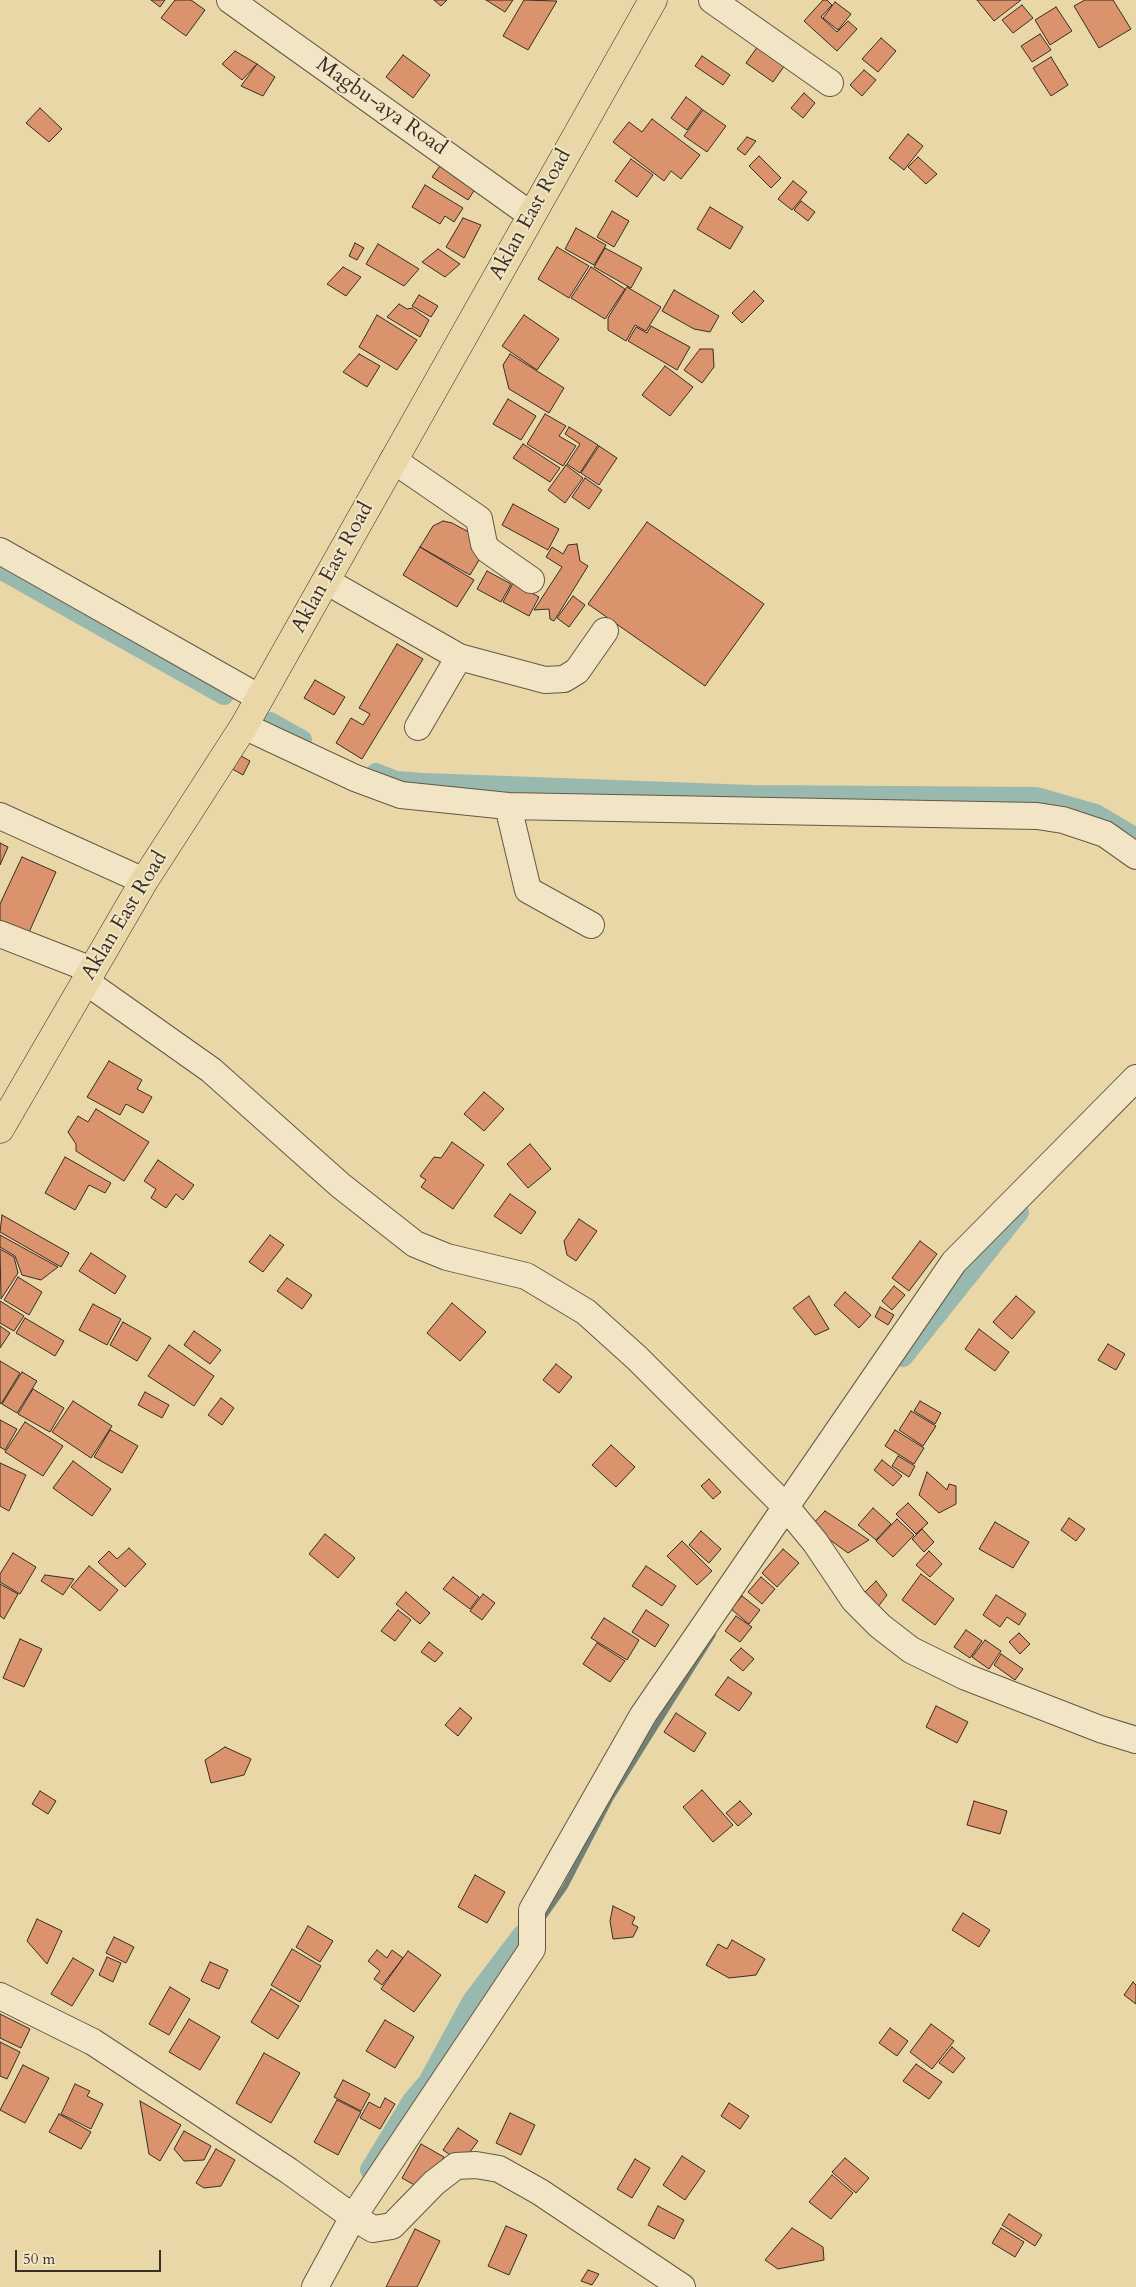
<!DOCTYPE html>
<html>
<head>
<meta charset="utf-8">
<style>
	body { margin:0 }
	#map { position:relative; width:1136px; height:2287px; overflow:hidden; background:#e9d7a7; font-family:Cardo,serif }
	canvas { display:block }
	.scale { position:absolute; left:15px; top:2250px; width:146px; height:22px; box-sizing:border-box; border:2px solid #372e23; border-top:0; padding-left:6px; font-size:15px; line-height:18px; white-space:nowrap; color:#372e23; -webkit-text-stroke:4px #f1e5c6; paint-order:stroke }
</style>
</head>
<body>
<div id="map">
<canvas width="1136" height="2287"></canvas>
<div class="scale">50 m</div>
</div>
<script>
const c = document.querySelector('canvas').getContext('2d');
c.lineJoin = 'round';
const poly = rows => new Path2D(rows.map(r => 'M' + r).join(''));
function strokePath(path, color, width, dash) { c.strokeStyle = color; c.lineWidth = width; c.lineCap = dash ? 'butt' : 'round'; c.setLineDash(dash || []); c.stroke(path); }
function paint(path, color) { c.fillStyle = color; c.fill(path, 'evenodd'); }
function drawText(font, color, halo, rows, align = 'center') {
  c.font = font + ' Cardo,serif'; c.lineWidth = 4; c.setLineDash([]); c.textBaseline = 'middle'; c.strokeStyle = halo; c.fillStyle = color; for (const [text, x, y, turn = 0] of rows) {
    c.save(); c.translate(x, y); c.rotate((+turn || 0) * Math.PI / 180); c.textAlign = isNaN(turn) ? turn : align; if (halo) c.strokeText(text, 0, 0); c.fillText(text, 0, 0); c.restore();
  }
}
const stream = poly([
	[541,1921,565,1887,611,1798,713,1635]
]);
const canal = poly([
	[0,569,224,695],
	[270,722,302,740],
	[376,773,396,781,424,783,752,795,1037,797,1096,814,1136,838],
	[903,1357,1019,1212],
	[370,2170,412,2101,428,2082,472,2001,522,1935]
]);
const building = poly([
	[151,0,165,0,160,7,151,0],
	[175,0,191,0,205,10,186,36,161,18,175,0],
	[434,0,447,0,441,6,434,0],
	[486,0,513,0,505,12,486,0],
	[524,0,557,1,528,50,503,36,524,0],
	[823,0,827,0,832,5,821,17,837,32,848,21,857,29,837,51,804,21,823,0],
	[977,0,1021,0,994,21,977,0],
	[1085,0,1113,0,1131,29,1099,48,1074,6,1085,0],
	[835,2,851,14,838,30,823,18,835,2],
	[1022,5,1033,18,1013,33,1002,20,1022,5],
	[1056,7,1072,31,1050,45,1035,20,1056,7],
	[1040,34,1051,50,1032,62,1021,46,1040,34],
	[881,38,896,51,878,72,862,59,881,38],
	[758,46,785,65,773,82,746,63,758,46],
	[235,51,257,64,242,80,222,64,235,51],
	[403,55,430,75,413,98,386,77,403,55],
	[702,56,730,75,723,85,695,66,702,56],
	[1051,57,1068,85,1051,96,1033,68,1051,57],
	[257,64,275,77,263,96,241,86,257,64],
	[864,70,876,80,862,96,850,85,864,70],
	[804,93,815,103,803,118,791,108,804,93],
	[686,97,702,109,687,130,671,118,686,97],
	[40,108,62,129,49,142,26,123,40,108],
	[703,110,726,126,707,152,684,136,703,110],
	[652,119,700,155,681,179,671,171,664,181,613,142,629,122,642,132,652,119],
	[908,134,923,146,904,170,889,158,908,134],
	[747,137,756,141,745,155,737,149,747,137],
	[759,156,781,178,771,188,749,166,759,156],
	[918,157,937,174,926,184,908,167,918,157],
	[631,159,653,175,637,197,615,181,631,159],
	[442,163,477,186,468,200,432,177,442,163],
	[793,181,807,192,792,210,778,199,793,181],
	[425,185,463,208,454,222,445,216,440,224,412,207,425,185],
	[801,201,815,212,808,221,794,210,801,201],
	[710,207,743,227,730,249,697,229,710,207],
	[612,211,629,221,614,247,597,237,612,211],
	[463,218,481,225,464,258,446,247,463,218],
	[576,228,606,245,594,265,565,249,576,228],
	[355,243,364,248,357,260,349,256,355,243],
	[378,244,419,269,404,286,366,264,378,244],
	[557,247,589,266,569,298,538,279,557,247],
	[605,248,642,268,631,288,594,267,605,248],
	[438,249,460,264,445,277,422,262,438,249],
	[343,267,361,277,346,296,327,284,343,267],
	[591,267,625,289,605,319,571,298,591,267],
	[627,287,661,307,646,331,635,325,626,341,608,330,608,318,627,287],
	[674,290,719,316,710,332,694,329,662,311,674,290],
	[754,291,764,301,742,323,732,313,754,291],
	[419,295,438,306,431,317,412,306,419,295],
	[399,304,407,309,412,308,429,320,420,337,387,317,399,304],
	[377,315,417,340,397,370,359,347,377,315],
	[524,315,559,339,537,370,502,346,524,315],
	[651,326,690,347,677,370,628,341,636,327,647,333,651,326],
	[700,349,713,349,714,367,702,383,684,370,700,349],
	[359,354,380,366,367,387,343,372,359,354],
	[510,354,564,388,549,413,509,389,503,365,510,354],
	[665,366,693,387,670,416,642,395,665,366],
	[508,399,536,416,521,440,493,424,508,399],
	[545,414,566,426,559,436,576,446,563,466,527,444,545,414],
	[569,427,598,445,580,473,567,464,580,444,565,434,569,427],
	[523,444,560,468,550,482,513,458,523,444],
	[599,446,617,458,599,485,581,473,599,446],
	[566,465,583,478,565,503,548,490,566,465],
	[585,478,602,490,589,509,572,497,585,478],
	[513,504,559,529,548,550,502,525,513,504],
	[443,521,452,523,478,537,471,549,482,555,470,575,420,547,433,526,443,521],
	[647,522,764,604,705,686,588,604,647,522],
	[577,544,580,561,588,566,554,621,550,619,549,609,534,610,562,567,546,557,552,547,563,554,568,545,577,544],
	[420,547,474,580,457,607,403,575,420,547],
	[487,571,511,584,501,602,477,589,487,571],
	[513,583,539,597,529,616,503,602,513,583],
	[573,596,585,605,569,627,557,618,573,596],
	[397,644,423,659,362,759,336,743,351,718,363,725,370,714,359,708,397,644],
	[315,680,345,697,334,715,304,698,315,680],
	[234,752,250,761,243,775,227,766,234,752],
	[0,843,8,847,0,865,0,843],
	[22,857,56,872,26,939,0,928,0,904,22,857],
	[109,1061,142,1080,137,1089,152,1097,143,1113,126,1104,120,1115,87,1097,109,1061],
	[484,1092,504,1109,484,1131,464,1114,484,1092],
	[96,1109,149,1142,124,1181,76,1151,76,1144,68,1132,78,1116,88,1122,96,1109],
	[452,1142,484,1165,453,1209,421,1187,426,1180,420,1176,434,1157,441,1158,452,1142],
	[530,1144,551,1169,528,1188,507,1164,530,1144],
	[65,1157,111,1183,105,1193,89,1185,75,1210,45,1193,65,1157],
	[158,1160,194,1185,183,1200,176,1194,166,1208,151,1198,156,1189,144,1181,158,1160],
	[510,1194,536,1212,521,1234,494,1216,510,1194],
	[2,1215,69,1253,61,1267,0,1232,2,1215],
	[579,1219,597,1231,576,1261,567,1255,564,1241,579,1219],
	[0,1235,58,1267,41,1280,22,1275,15,1256,0,1247,0,1235],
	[270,1235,284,1245,263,1272,249,1262,270,1235],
	[920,1241,937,1254,909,1291,892,1278,920,1241],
	[0,1249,14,1257,18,1273,1,1299,0,1249],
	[91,1253,126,1276,115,1294,79,1271,91,1253],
	[18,1277,42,1292,29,1315,4,1300,18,1277],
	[287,1278,312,1295,302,1309,277,1291,287,1278],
	[894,1286,905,1295,892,1310,882,1301,894,1286],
	[845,1292,871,1315,859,1328,834,1305,845,1292],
	[809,1296,829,1329,815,1335,793,1308,809,1296],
	[1016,1296,1035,1312,1012,1339,993,1322,1016,1296],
	[0,1301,24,1316,14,1331,0,1323,0,1301],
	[452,1303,486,1332,460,1361,427,1333,452,1303],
	[93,1304,121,1319,107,1345,79,1330,93,1304],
	[880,1307,894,1315,888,1325,875,1317,880,1307],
	[25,1318,64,1341,55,1356,16,1333,25,1318],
	[123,1322,151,1338,137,1361,110,1345,123,1322],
	[0,1326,10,1333,0,1348,0,1326],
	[979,1329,1009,1352,995,1371,965,1349,979,1329],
	[194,1331,221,1350,210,1364,184,1345,194,1331],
	[1108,1344,1125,1354,1116,1370,1098,1360,1108,1344],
	[169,1345,214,1376,194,1406,148,1376,169,1345],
	[0,1361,20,1373,1,1404,0,1403,0,1361],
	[556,1364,572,1377,559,1393,543,1380,556,1364],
	[22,1372,37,1381,17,1413,2,1404,22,1372],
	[33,1389,64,1408,50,1432,18,1414,33,1389],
	[145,1392,169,1405,162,1418,138,1405,145,1392],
	[221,1398,234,1408,222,1425,208,1415,221,1398],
	[73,1401,112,1426,91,1458,52,1432,73,1401],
	[920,1401,941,1413,935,1424,914,1411,920,1401],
	[911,1411,936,1426,923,1446,899,1430,911,1411],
	[0,1420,17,1429,5,1450,0,1447,0,1420],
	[25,1422,63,1446,43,1476,5,1452,25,1422],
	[110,1430,138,1446,122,1473,94,1457,110,1430],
	[895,1430,924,1448,914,1464,885,1446,895,1430],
	[611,1445,635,1467,616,1487,592,1465,611,1445],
	[898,1456,915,1466,909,1477,892,1466,898,1456],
	[882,1460,902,1476,893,1486,874,1470,882,1460],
	[73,1461,111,1489,92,1516,53,1488,73,1461],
	[0,1463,26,1475,9,1511,0,1506,0,1463],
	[927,1472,947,1490,949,1484,956,1486,956,1504,939,1513,919,1495,927,1472],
	[709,1479,721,1492,713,1499,701,1486,709,1479],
	[908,1503,928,1523,916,1534,896,1514,908,1503],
	[873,1508,891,1524,876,1540,858,1525,873,1508],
	[825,1511,869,1540,848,1553,811,1526,825,1511],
	[1069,1518,1085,1529,1076,1541,1061,1530,1069,1518],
	[897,1519,914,1535,893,1557,876,1541,897,1519],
	[995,1522,1029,1542,1013,1568,979,1549,995,1522],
	[922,1529,934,1542,924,1552,912,1539,922,1529],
	[701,1531,721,1549,709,1563,689,1545,701,1531],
	[325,1534,355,1558,338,1578,309,1554,325,1534],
	[682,1541,712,1571,697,1585,667,1556,682,1541],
	[129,1548,146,1564,125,1587,98,1562,109,1551,117,1559,129,1548],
	[783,1549,799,1563,777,1587,762,1573,783,1549],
	[929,1551,942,1564,930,1577,916,1565,929,1551],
	[13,1553,36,1567,20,1594,0,1582,0,1574,13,1553],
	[89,1566,118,1590,100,1611,71,1587,89,1566],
	[646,1566,676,1586,662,1606,632,1586,646,1566],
	[921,1574,954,1599,935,1625,902,1600,921,1574],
	[45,1575,74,1579,63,1595,41,1581,45,1575],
	[453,1577,479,1597,470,1609,443,1589,453,1577],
	[761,1577,775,1589,762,1604,748,1592,761,1577],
	[876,1581,887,1595,874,1612,859,1598,876,1581],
	[0,1584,18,1594,4,1619,0,1616,0,1584],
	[406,1592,430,1613,420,1624,396,1604,406,1592],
	[483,1594,495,1603,482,1620,470,1611,483,1594],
	[996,1595,1026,1614,1019,1625,1007,1617,1000,1627,983,1615,996,1595],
	[742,1596,760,1610,749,1624,731,1609,742,1596],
	[398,1610,411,1620,395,1641,381,1631,398,1610],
	[646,1610,669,1625,655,1647,632,1632,646,1610],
	[736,1616,752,1627,740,1642,725,1631,736,1616],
	[604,1618,639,1640,627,1660,591,1638,604,1618],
	[966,1630,982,1641,970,1658,954,1647,966,1630],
	[1019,1633,1030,1644,1020,1654,1009,1642,1019,1633],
	[20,1639,42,1649,24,1687,3,1678,20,1639],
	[985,1640,1001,1651,989,1669,972,1657,985,1640],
	[429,1642,443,1653,435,1662,421,1652,429,1642],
	[597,1643,625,1661,610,1682,583,1664,597,1643],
	[741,1648,754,1659,743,1671,730,1660,741,1648],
	[1001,1654,1023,1669,1015,1680,994,1665,1001,1654],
	[728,1677,752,1693,739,1711,715,1695,728,1677],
	[936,1706,968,1722,957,1743,926,1727,936,1706],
	[460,1708,472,1718,458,1736,445,1725,460,1708],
	[676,1713,706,1733,694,1752,664,1732,676,1713],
	[225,1747,251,1759,244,1775,211,1783,205,1760,225,1747],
	[702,1790,733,1825,713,1842,683,1807,702,1790],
	[40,1791,56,1801,48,1814,32,1804,40,1791],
	[740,1801,752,1814,738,1826,726,1813,740,1801],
	[974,1801,1007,1811,1000,1834,967,1825,974,1801],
	[475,1875,505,1892,487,1923,458,1907,475,1875],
	[613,1906,635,1917,632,1924,638,1927,633,1937,613,1939,610,1921,613,1906],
	[963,1913,990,1930,979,1947,952,1930,963,1913],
	[37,1919,62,1931,47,1964,27,1941,37,1919],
	[308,1926,333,1941,320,1962,296,1947,308,1926],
	[114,1937,134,1947,126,1963,106,1953,114,1937],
	[732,1940,765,1959,756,1975,729,1978,706,1965,718,1944,727,1949,732,1940],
	[292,1949,321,1966,300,2002,271,1985,292,1949],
	[377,1950,387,1958,392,1950,403,1958,382,1985,374,1979,380,1971,368,1961,377,1950],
	[408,1951,441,1975,414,2012,381,1989,408,1951],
	[107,1957,121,1963,113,1982,99,1975,107,1957],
	[73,1958,94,1970,72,2006,51,1994,73,1958],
	[210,1962,228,1970,219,1989,201,1981,210,1962],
	[1133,1982,1136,1985,1136,2004,1124,1995,1133,1982],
	[170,1987,190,1999,169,2035,149,2024,170,1987],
	[271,1989,299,2006,278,2039,251,2022,271,1989],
	[0,2014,30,2029,21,2048,0,2038,0,2014],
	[189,2019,220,2037,200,2070,169,2052,189,2019],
	[385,2020,414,2037,395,2068,366,2051,385,2020],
	[931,2024,954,2041,932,2069,910,2052,931,2024],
	[890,2028,908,2041,897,2056,879,2043,890,2028],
	[0,2042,20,2052,7,2079,0,2076,0,2042],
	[952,2047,965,2058,953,2073,939,2063,952,2047],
	[264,2053,300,2073,271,2123,236,2103,264,2053],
	[916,2064,942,2082,929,2099,903,2081,916,2064],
	[23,2065,49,2078,25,2123,0,2110,23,2065],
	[343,2080,370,2094,361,2111,334,2097,343,2080],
	[75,2084,90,2091,87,2096,103,2104,91,2129,61,2114,75,2084],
	[385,2098,395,2104,380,2129,360,2118,369,2102,380,2108,385,2098],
	[337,2100,361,2112,338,2155,314,2142,337,2100],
	[140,2101,181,2125,160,2161,149,2154,140,2101],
	[729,2103,749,2116,740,2129,721,2116,729,2103],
	[510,2113,535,2125,521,2155,496,2143,510,2113],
	[59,2114,91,2132,81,2149,49,2132,59,2114],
	[458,2128,478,2141,462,2163,443,2150,458,2128],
	[184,2131,211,2146,204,2160,184,2161,174,2149,184,2131],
	[421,2144,444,2157,425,2191,402,2178,421,2144],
	[216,2149,235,2160,221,2186,204,2188,196,2183,216,2149],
	[682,2156,705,2171,685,2200,663,2185,682,2156],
	[845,2158,869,2178,856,2193,832,2172,845,2158],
	[635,2159,650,2168,632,2198,617,2189,635,2159],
	[832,2175,853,2193,831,2219,809,2202,832,2175],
	[658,2206,684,2220,674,2239,648,2225,658,2206],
	[1009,2214,1042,2235,1035,2246,1002,2225,1009,2214],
	[506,2226,527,2235,509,2275,488,2266,506,2226],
	[792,2228,823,2247,824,2260,778,2269,765,2260,792,2228],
	[1001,2228,1024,2242,1015,2257,992,2243,1001,2228],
	[415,2229,440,2241,417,2287,386,2287,415,2229],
	[588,2270,599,2274,592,2285,581,2281,588,2270]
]);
const minor = poly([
	[230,0,531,215],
	[712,0,830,83],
	[393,460,479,519,484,544,488,550,531,580],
	[0,551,260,698],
	[326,581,459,657,545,680,564,679,577,671,605,631],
	[244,726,355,778,401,795,508,806,1037,816,1063,820,1105,834,1136,856],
	[418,727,459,657],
	[508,806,528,890,591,925],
	[0,816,144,881],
	[0,934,92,970],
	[85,981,211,1070,340,1185,415,1244,447,1257,526,1276,586,1312,637,1358,786,1507,815,1542,854,1600,880,1626,911,1650,966,1677,1100,1729,1136,1740],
	[0,1996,93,2042,289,2171,353,2217,373,2229,392,2226,434,2183,456,2166,476,2165,499,2169,540,2192,682,2287],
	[315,2287,353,2217,532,1949,532,1910,643,1715,954,1262,1136,1078]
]);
const major = poly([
	[0,1129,144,881,244,726,653,0]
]);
const streetNames = [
	["Magbu-aya Road",381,107,35],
	["Aklan East Road",531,215,-61],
	["Aklan East Road",333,568,-61],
	["Aklan East Road",125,916,-59]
];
strokePath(stream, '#728176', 5.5);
strokePath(canal, '#99b8ae', 20);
paint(building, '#da936d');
strokePath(building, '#372e23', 1);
strokePath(minor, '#645844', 28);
strokePath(major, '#372e23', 29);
strokePath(minor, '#f1e5c6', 26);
strokePath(major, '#e9d7a7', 28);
drawText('21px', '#372e23', '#f1e5c6', streetNames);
</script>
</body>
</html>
